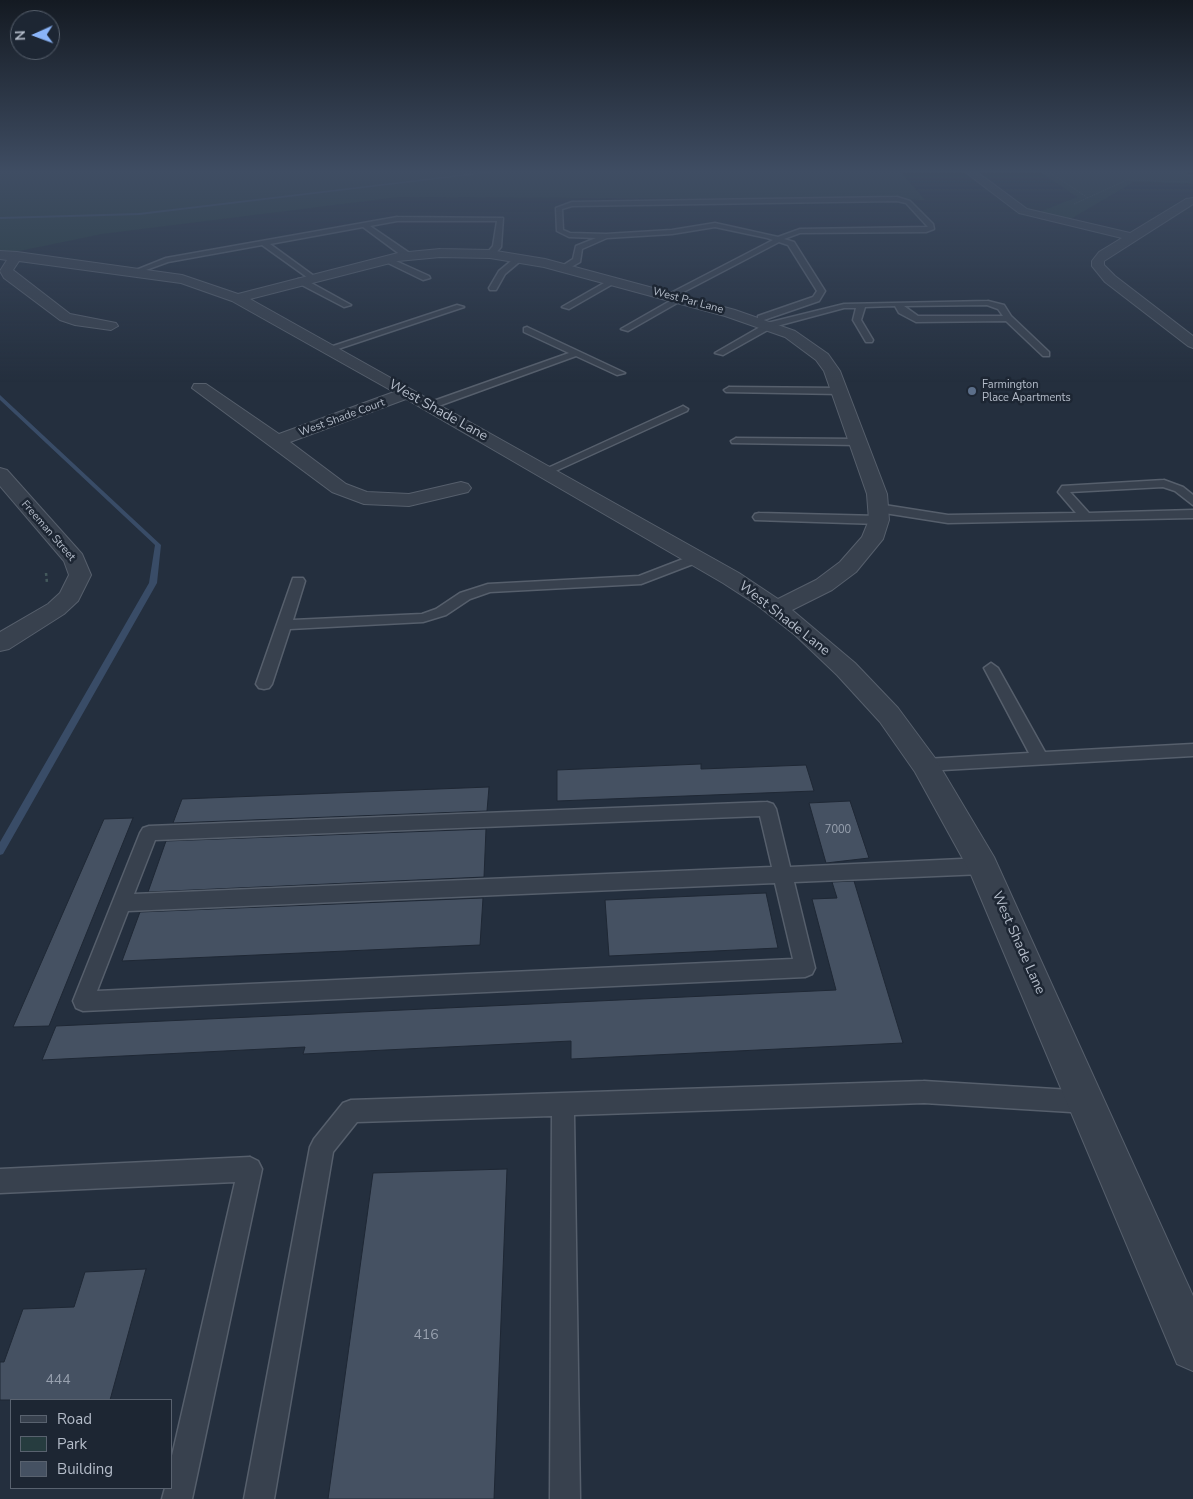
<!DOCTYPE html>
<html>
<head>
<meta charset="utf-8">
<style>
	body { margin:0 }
	#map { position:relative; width:1193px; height:1499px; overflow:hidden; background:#242f3e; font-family:"Nunito Sans",sans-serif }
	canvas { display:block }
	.legend { position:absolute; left:10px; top:1399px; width:162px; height:90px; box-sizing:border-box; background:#1d2633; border:1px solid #59626f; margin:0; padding:6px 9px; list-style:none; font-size:15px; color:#b4bcc9 }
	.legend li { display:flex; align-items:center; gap:10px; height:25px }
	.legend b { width:25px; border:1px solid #59626f }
	.north { position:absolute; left:10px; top:10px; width:50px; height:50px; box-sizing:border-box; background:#1d2633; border:1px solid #59626f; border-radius:50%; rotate:268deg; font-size:14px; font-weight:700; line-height:20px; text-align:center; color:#b4bcc9 }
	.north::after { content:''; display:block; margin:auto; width:18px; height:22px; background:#8ab4f8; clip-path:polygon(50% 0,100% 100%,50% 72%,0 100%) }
</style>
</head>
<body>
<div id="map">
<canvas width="1193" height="1499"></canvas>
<ul class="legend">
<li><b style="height:6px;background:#38414e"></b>Road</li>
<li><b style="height:14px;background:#263c3f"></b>Park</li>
<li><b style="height:14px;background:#455162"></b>Building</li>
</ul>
<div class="north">N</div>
</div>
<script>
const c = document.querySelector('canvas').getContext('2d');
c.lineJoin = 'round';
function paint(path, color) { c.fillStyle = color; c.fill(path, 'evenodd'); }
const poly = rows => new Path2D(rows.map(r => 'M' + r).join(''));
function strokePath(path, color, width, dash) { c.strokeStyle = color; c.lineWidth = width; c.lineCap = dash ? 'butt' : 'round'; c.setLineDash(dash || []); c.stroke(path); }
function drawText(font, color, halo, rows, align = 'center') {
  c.font = font + ' "Nunito Sans",sans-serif'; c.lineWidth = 5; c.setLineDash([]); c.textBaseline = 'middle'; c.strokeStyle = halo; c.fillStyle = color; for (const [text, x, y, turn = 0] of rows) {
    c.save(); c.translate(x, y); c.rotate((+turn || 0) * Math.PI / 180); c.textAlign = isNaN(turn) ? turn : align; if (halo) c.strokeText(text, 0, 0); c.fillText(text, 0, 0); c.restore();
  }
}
const green = poly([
	[0,172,901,172,925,200,399,197,102,234,0,255],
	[1040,172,1180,172,1193,175,1193,184,1134,182,1069,220,1039,212,1077,197]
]);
const stream = poly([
	[484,172,496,172,139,215,0,219,0,217,139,213,484,172],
	[0,395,161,545,157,583,3,854,0,855,0,842,149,583,155,545,0,400,0,395]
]);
const building = poly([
	[701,764,701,769,806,765,814,791,557,801,557,770,701,764],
	[489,787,487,811,173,823,182,799,489,787],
	[850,801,869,858,826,863,809,803,850,801],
	[133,818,49,1026,13,1027,104,819,133,818],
	[486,829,484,877,148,892,166,841,486,829],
	[854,881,903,1043,571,1059,571,1041,303,1054,305,1047,42,1060,56,1026,836,990,812,899,837,898,832,882,854,881],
	[766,893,778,948,609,956,605,900,766,893],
	[483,898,480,945,122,961,140,912,483,898],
	[507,1169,494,1499,328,1499,373,1173,507,1169],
	[146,1269,110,1400,0,1400,0,1362,4,1362,23,1309,74,1307,85,1272,146,1269]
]);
const pathFar1 = poly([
	[1049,172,1088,198],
	[1173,172,1193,176],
	[1074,204,1127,180,1190,182]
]);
const path = poly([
	[46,573,47,583]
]);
const service = poly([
	[897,197,910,201,933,224,934,229,926,232,800,233,784,239,794,242,825,291,819,301,761,321,758,320,758,316,813,297,817,291,788,245,779,242,672,298,665,296,773,240,767,238,715,227,672,234,607,238,582,249,580,262,566,270,559,268,573,259,576,246,596,238,569,237,557,231,556,208,572,202,897,197],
	[897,201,906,203,928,227,800,229,778,237,715,223,672,230,606,234,570,233,563,230,562,209,572,206,897,201],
	[397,217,503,218,501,247,493,256,486,254,493,246,497,221,397,221,370,226,411,254,411,258,405,258,363,227,270,244,314,276,314,280,311,280,262,245,168,262,135,274,131,272,166,258,397,217],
	[517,256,524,258,505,274,496,290,490,290,489,288,499,271,517,256],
	[387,257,429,276,430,278,423,280,384,261,383,259,387,257],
	[298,279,304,279,351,305,344,307,298,283,298,279],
	[611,279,618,281,569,309,562,307,611,279],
	[677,297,684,299,628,331,621,329,677,297],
	[988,301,1004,305,1011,316,1049,352,1049,356,1043,356,1006,321,916,322,899,313,895,306,865,307,861,320,873,340,872,342,866,342,853,320,856,308,844,308,773,327,723,355,715,353,767,323,844,304,988,301],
	[987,305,998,309,1003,316,918,316,904,306,987,305],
	[457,305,464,307,332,351,324,349,457,305],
	[527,327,625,373,617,375,576,356,433,408,425,408,425,404,569,353,524,332,524,328,527,327],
	[729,387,840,388,845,391,840,394,726,392,724,390,729,387],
	[683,406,688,409,687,411,549,474,545,475,539,472,683,406],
	[736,438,858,439,863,442,858,445,732,443,731,441,736,438],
	[1164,480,1183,487,1193,495,1193,505,1175,491,1163,487,1070,492,1089,513,1193,510,1193,518,948,523,878,512,872,508,878,504,948,515,1076,513,1058,492,1062,486,1164,480],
	[759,513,879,516,885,520,879,524,755,520,753,517,755,514,759,513],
	[696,554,701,555,702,558,701,561,641,584,490,592,470,599,446,615,423,622,290,629,272,684,269,688,264,689,259,688,256,684,293,578,303,578,305,581,293,620,422,614,436,609,460,593,488,584,639,576,696,554],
	[991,663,998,668,1045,752,1193,744,1193,756,925,771,919,769,917,765,919,761,925,759,1029,753,984,668,991,663],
	[767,802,773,804,776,809,790,867,983,858,989,861,992,866,989,871,983,874,794,882,815,968,812,974,805,977,83,1011,76,1008,73,1001,140,833,143,828,149,826,767,802],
	[760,816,772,867,134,894,155,840,760,816],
	[775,883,793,959,97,991,128,911,775,883],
	[924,1081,1087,1091,1095,1094,1098,1102,1095,1110,1087,1113,924,1103,574,1115,580,1499,550,1499,552,1116,357,1122,333,1152,274,1499,244,1499,310,1147,314,1139,343,1103,351,1100,924,1081],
	[250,1157,258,1161,262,1169,192,1499,162,1499,165,1488,171,1488,171,1460,235,1182,0,1193,0,1169,250,1157]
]);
const minor = poly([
	[965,172,977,172,1027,209,1130,233,1186,199,1193,198,1193,204,1104,261,1104,265,1115,276,1193,336,1193,348,1188,346,1105,282,1092,266,1092,261,1099,252,1122,238,1019,213,965,172],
	[440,249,490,250,545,259,735,310,795,331,828,354,840,371,887,494,889,520,883,539,856,572,832,590,792,610,855,663,898,708,935,758,994,857,1193,1296,1193,1371,1177,1364,969,870,915,772,880,722,837,675,795,635,757,605,723,583,406,399,290,442,346,484,367,492,409,494,461,482,468,484,471,488,468,492,409,506,364,504,332,492,192,388,194,384,206,384,279,434,394,392,232,301,181,283,19,261,13,270,70,314,116,323,118,326,111,330,75,325,60,320,4,278,0,271,7,260,0,259,0,251,17,252,182,275,238,294,398,253,440,249],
	[440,257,490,258,544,267,725,316,785,337,816,360,824,371,867,494,869,520,862,537,840,562,816,580,778,599,739,573,250,299,398,261,440,257],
	[0,468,7,470,82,554,91,575,78,601,64,614,9,649,0,651,0,632,48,604,60,593,69,575,64,561,0,486,0,468]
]);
const markers = [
	[972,391,5,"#5c6f8a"]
];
const farStreetnames = [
	["West Par Lane",688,301,15],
	["West Shade Court",342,418,-20],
	["Freeman Street",48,531,49]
];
const farPoinames = [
	["Farmington",982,385],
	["Place Apartments",982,398]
];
const numberNames = [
	["7000",838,830]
];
const streetNames = [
	["West Shade Lane",438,411,29],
	["West Shade Lane",784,619,38],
	["West Shade Lane",1018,943,66]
];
const nearNumbernames = [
	["416",426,1336],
	["444",58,1381]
];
paint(green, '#263c3f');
paint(stream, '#394c67');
paint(building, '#455162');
strokePath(building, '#1f2835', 1);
strokePath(service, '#565f6c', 3);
strokePath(minor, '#565f6c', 2);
strokePath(pathFar1, '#44595c', 1, [1, 1]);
strokePath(path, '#44595c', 2.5, [3, 3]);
paint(service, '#38414e');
paint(minor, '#38414e');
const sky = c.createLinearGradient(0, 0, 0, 382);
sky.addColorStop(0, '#141a22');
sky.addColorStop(0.45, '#3f4d63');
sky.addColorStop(1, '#3f4d6300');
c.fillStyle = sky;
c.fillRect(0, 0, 1193, 382);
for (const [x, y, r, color] of markers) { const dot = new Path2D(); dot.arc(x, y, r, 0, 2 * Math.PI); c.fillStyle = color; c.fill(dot); strokePath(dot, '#1d2633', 2); }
drawText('11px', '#b4bcc9', '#1d2633', farStreetnames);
drawText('11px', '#b4bcc9', '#1d2633', farPoinames, 'left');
drawText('11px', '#98a1af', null, numberNames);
drawText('14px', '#b4bcc9', '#1d2633', streetNames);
drawText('14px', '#98a1af', null, nearNumbernames);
</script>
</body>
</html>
